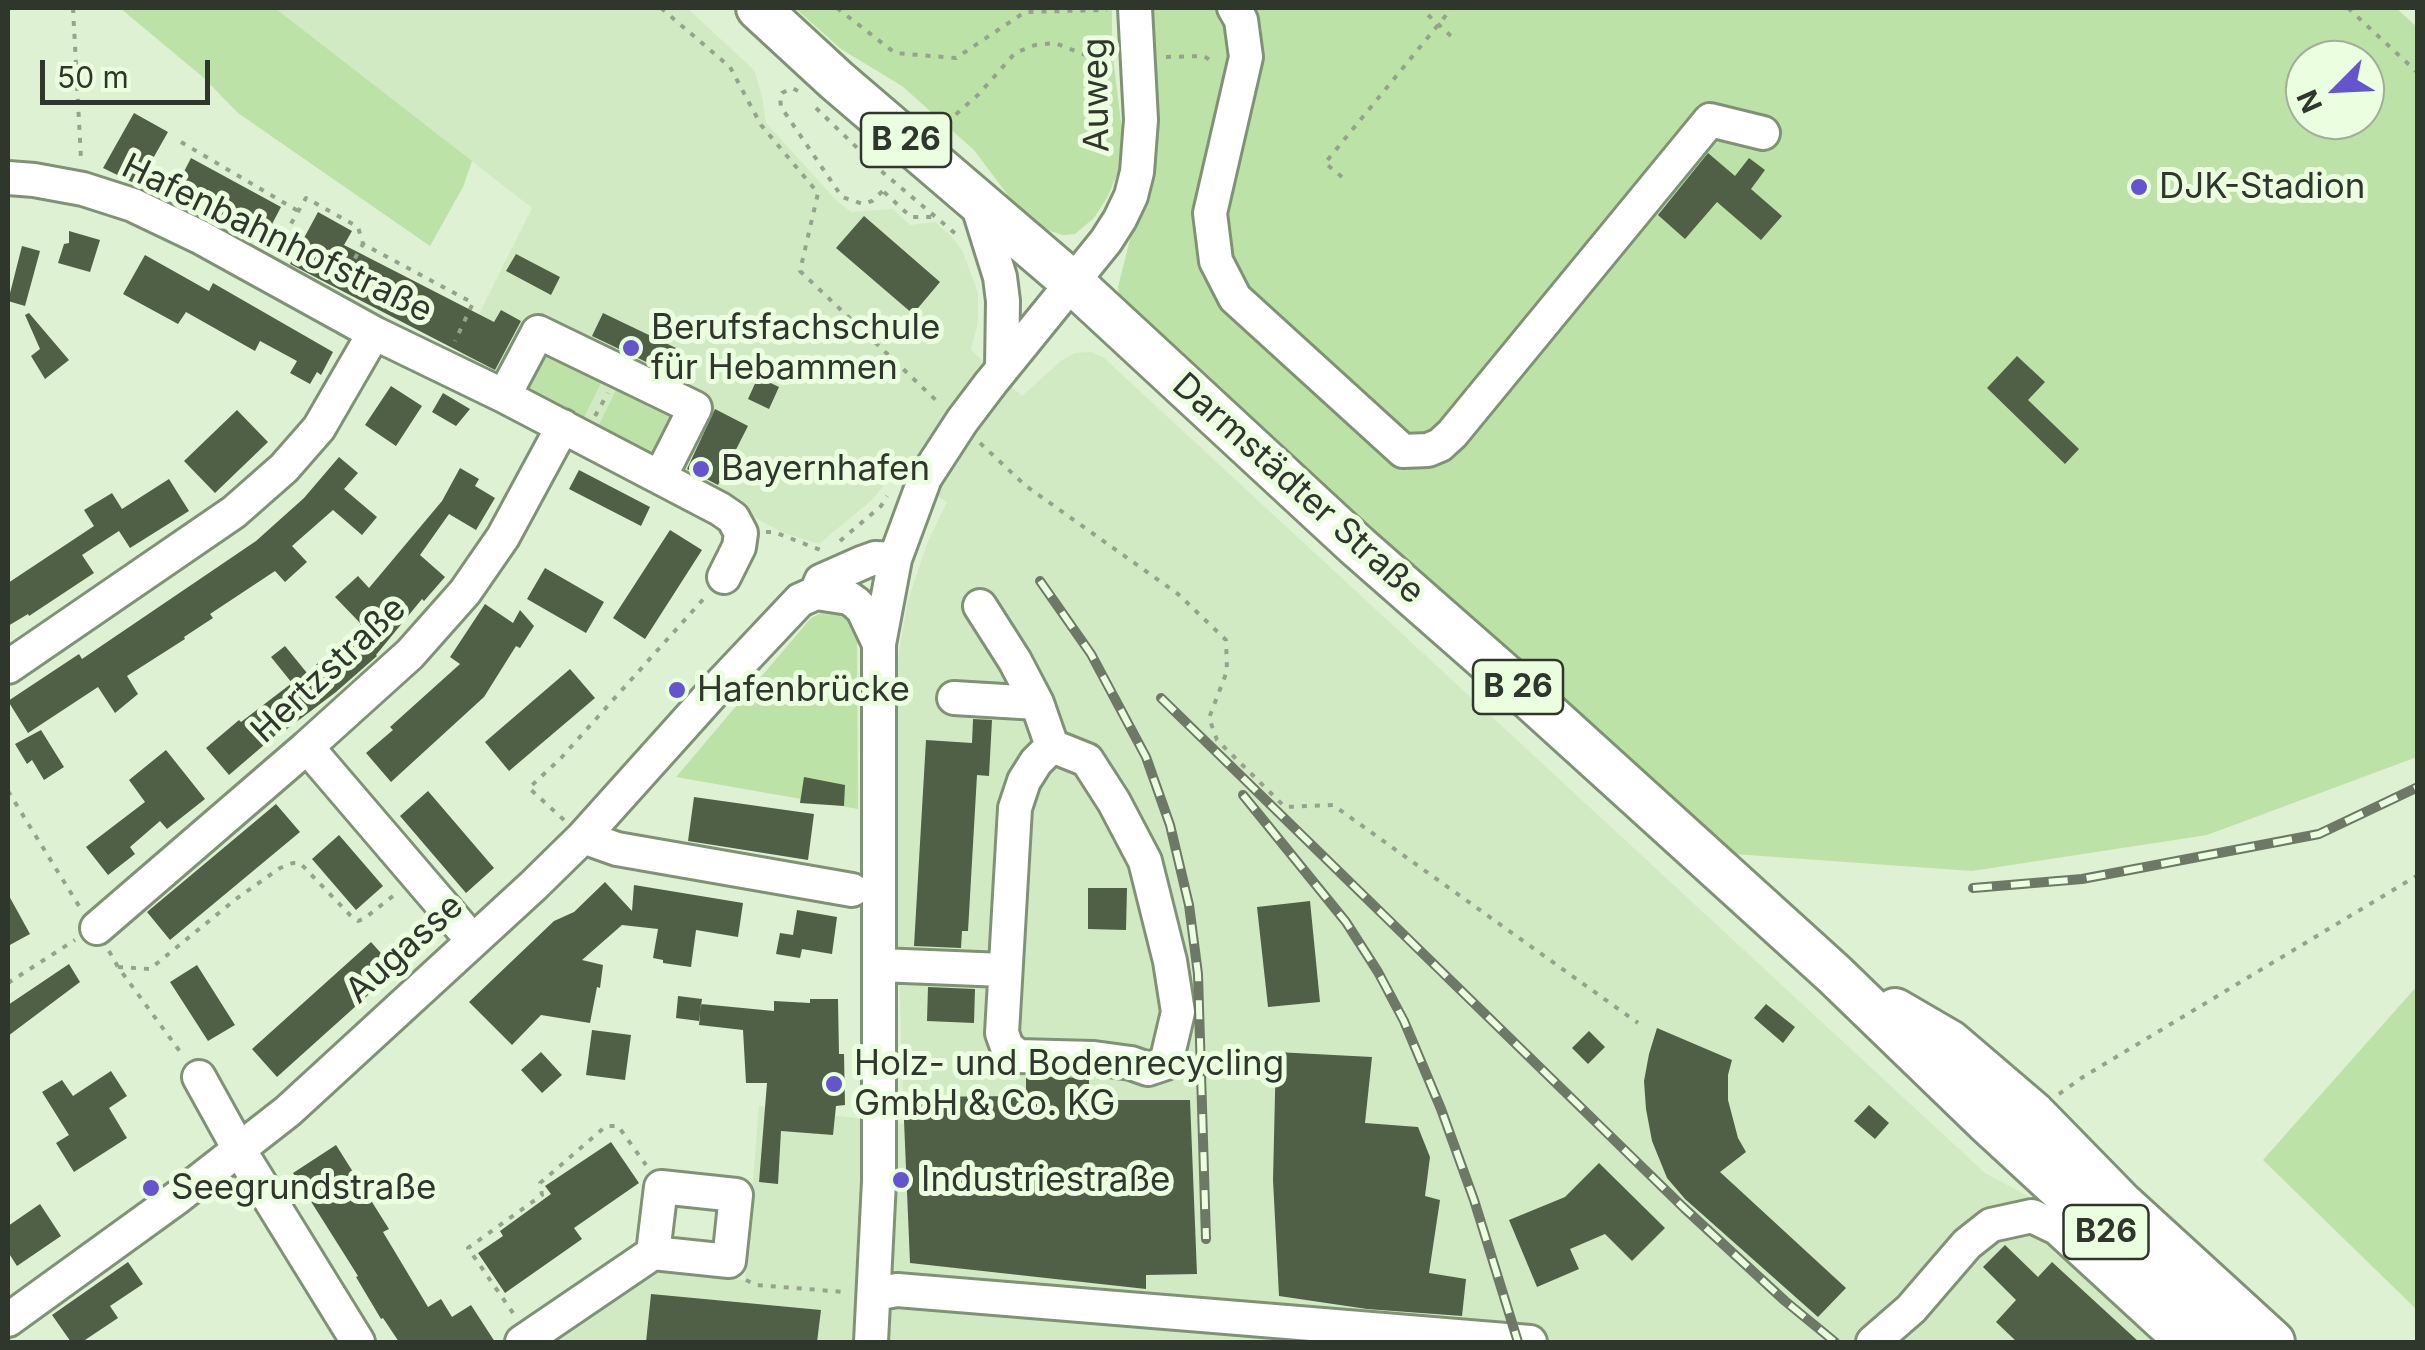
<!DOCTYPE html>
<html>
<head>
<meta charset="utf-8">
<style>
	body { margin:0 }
	#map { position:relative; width:2425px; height:1350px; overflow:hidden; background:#def1d3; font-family:Inter,sans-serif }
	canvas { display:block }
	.frame { position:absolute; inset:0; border:10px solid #2f362b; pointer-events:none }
	.north { position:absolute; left:2285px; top:40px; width:100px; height:100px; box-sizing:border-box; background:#ebffe0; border:2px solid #a0af98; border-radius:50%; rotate:246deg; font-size:28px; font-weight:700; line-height:40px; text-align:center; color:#2f362b }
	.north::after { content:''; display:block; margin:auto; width:35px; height:45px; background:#6454cd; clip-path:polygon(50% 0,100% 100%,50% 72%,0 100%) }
	.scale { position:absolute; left:40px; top:60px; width:170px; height:45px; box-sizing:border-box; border:5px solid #2f362b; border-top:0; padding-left:12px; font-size:30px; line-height:35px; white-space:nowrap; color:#2f362b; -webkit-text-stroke:8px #ebffe0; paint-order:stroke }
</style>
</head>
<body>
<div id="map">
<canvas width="2425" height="1350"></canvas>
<div class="frame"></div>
<div class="north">N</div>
<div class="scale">50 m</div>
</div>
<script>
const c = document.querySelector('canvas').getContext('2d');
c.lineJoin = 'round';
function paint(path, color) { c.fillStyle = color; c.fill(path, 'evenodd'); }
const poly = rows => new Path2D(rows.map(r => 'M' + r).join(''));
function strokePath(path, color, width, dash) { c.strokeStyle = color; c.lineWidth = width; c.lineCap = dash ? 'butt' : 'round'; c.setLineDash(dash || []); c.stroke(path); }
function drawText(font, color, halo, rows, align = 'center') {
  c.font = font + ' Inter,sans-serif'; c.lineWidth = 10; c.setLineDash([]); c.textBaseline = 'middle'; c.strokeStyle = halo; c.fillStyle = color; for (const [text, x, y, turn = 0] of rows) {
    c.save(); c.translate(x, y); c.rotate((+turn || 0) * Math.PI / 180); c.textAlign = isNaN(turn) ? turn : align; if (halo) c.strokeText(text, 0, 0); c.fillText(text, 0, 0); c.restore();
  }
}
const built = poly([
	[275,8,687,8,754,70,762,96,766,123,837,201,851,212,893,209,910,225,935,222,953,238,962,250,978,293,978,322,971,350,1022,396,1062,360,1075,353,1091,352,1104,358,1985,1173,2039,1202,2183,1342,553,1342,659,1272,745,1280,759,1106,904,1124,896,885,895,719,899,651,908,600,928,541,947,502,895,471,873,499,819,544,781,532,630,447,455,362,532,208]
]);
const green = poly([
	[120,8,275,8,472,161,463,187,430,246,238,113,204,78],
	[795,8,1112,8,1112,50,1122,130,1120,167,1108,196,1094,218,1075,234,1063,235,1050,231,1038,223,1010,198,974,150,902,86,841,49],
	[1154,8,2396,8,2418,28,2417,757,2207,835,1972,871,1720,853,1120,304,1118,287,1153,148,1152,16],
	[2305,60,2365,60,2365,120,2305,120],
	[541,348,603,379,583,419,524,390],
	[617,388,677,413,656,458,598,427],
	[837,611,847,617,857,637,858,809,676,777,811,618,821,613],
	[2417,986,2417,1310,2263,1160]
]);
const building = poly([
	[134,113,168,132,138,185,103,168],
	[1708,153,1735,176,1749,158,1765,170,1751,189,1782,216,1761,240,1717,202,1685,239,1658,215],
	[191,158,281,207,261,245,171,197],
	[318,212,352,231,344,245,494,322,501,310,521,321,495,370,290,264],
	[864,216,940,282,913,314,836,248],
	[69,231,100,240,90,272,58,263,64,244,69,243],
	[22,246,40,251,25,306,8,301],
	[516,254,560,277,551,295,506,271],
	[145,255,209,291,213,283,333,352,321,375,317,372,310,384,290,373,297,361,260,341,255,351,186,312,178,324,123,294],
	[29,313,69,360,45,379,31,356,40,349,25,315],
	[603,313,676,348,665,371,592,336],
	[2017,356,2045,382,2028,400,2079,449,2065,464,1987,388],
	[758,377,779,387,769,409,748,399],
	[391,386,422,406,396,446,365,425],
	[443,393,470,409,456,426,432,412],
	[715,409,748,426,718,485,687,469],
	[237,410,268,442,215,493,184,461],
	[339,457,358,473,344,489,377,517,362,535,333,510,292,546,307,562,285,582,275,571,210,614,213,618,184,637,185,639,127,676,138,694,115,713,98,687,28,733,8,701,79,654,82,659,256,541,304,498],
	[460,468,479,479,475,486,495,498,476,530,449,514,420,555,445,577,424,601,422,599,376,655,377,656,336,692,279,735,278,733,229,775,206,748,239,720,241,722,292,683,271,657,285,646,307,673,361,624,335,597,358,576,369,588,442,501],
	[579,470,650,507,641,526,569,489],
	[169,479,189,511,130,548,119,531,82,555,94,573,29,616,28,614,8,626,8,583,94,526,84,510,112,493,122,509],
	[670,530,702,550,645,639,613,618],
	[545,568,604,602,586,633,527,599],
	[485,604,513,623,520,610,534,626,520,648,516,646,484,697,391,782,366,753,393,730,390,727,460,664,450,657],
	[570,669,595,698,509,771,485,742],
	[973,719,992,720,989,776,977,775,968,931,962,931,961,948,914,946,926,740,972,743],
	[41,730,64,767,44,780,32,760,27,764,15,744],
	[166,750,205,799,167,829,160,821,130,847,135,854,108,875,86,847,145,802,129,780],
	[804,777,845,785,844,806,800,803],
	[428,791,494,868,466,893,400,816],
	[694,797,814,814,808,860,688,841],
	[276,804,300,832,170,940,147,912],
	[339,835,383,886,356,910,312,859],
	[605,882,632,911,634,885,743,903,738,937,696,930,691,967,663,963,663,960,653,958,658,929,622,925,582,960,603,965,600,988,597,987,590,1023,541,1015,512,1045,469,1002,554,921,574,912],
	[1088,888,1127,888,1126,930,1088,929],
	[8,894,30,934,8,946],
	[1310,901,1320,1002,1268,1007,1257,907],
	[797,910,837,917,832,954,802,949,800,958,776,954,780,933,793,935],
	[371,942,396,970,277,1077,252,1049],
	[69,964,80,982,8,1036,8,1005],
	[197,965,235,1025,208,1041,170,982],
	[928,987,975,989,974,1023,927,1021],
	[678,996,702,999,699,1021,676,1018],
	[810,999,838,999,839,1054,844,1054,845,1105,836,1106,833,1135,781,1131,778,1184,759,1182,767,1083,746,1083,743,1030,699,1025,701,1004,774,1011,774,1001,810,1003],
	[1766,1004,1795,1027,1783,1043,1754,1018],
	[1657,1028,1732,1060,1728,1075,1728,1100,1738,1138,1746,1152,1720,1172,1846,1288,1818,1317,1685,1199,1667,1178,1652,1141,1646,1109,1644,1081,1649,1054],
	[592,1030,631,1035,625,1080,586,1075],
	[1589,1031,1605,1047,1588,1064,1572,1048],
	[541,1052,562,1075,542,1093,521,1070],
	[1276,1052,1372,1057,1365,1123,1418,1127,1430,1157,1425,1196,1440,1200,1429,1273,1466,1279,1462,1316,1367,1309,1279,1296,1273,1180],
	[111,1071,127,1096,109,1108,127,1138,74,1172,56,1143,69,1135,42,1092,62,1080,73,1096],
	[1026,1076,1089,1078,1089,1100,1190,1100,1197,1274,1146,1275,1146,1289,910,1263,903,1097,1026,1096],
	[1869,1105,1889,1123,1875,1139,1854,1121],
	[611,1142,639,1183,574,1228,582,1239,505,1293,478,1253,503,1236,500,1231,551,1194,545,1186],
	[336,1145,389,1229,383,1232,428,1307,441,1299,452,1317,471,1305,495,1342,399,1342,383,1318,381,1319,356,1277,358,1276,293,1173],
	[1599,1163,1665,1228,1632,1261,1605,1234,1570,1249,1579,1269,1537,1287,1509,1220,1565,1197],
	[40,1204,61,1236,17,1266,8,1252,8,1226],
	[2005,1245,2038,1277,2052,1262,2139,1342,2017,1342,1996,1322,2016,1300,1983,1267],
	[128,1262,143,1284,110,1306,118,1318,82,1342,71,1342,52,1315],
	[651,1294,821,1310,817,1342,646,1342]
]);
const path = poly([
	[73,8,81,159],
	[661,8,730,67,761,125,818,193,800,271,941,405],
	[837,8,895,53,956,58,1025,12,1107,10],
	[2348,8,2418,73],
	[1428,15,1451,36],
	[1166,57,1204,56,1214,63],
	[798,91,792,88,782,93,780,97,781,107,842,197,863,204,872,201,887,187],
	[816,108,880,170,957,235],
	[946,123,979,94,1015,53,1035,45,1055,43,1101,61,1112,60],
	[181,142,298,211],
	[1342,177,1325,163,1452,8],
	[884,192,911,217,934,217],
	[278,246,306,198,358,227,363,244,473,303,455,341],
	[342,281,363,244],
	[595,416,608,393],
	[980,443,1026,486,1178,594,1226,640,1227,671,1209,718,1217,740,1285,807,1333,805,1638,1023],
	[766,532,774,532,823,551],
	[840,541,881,506,887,496],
	[8,791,79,906],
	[564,820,529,788,561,758,707,595],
	[109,951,118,967,184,1057],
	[118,967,150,969,236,899,280,868,293,863,300,863,350,915,358,921,365,918,398,892],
	[8,983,75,940],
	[2059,1094,2083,1077,2418,875],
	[746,1280,756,1285,845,1292],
	[513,1313,468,1248,542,1195,540,1183,606,1126,618,1126,646,1165]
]);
const minor = poly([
	[1234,8,1241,20,1246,57,1210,213,1216,261,1235,298,1403,451,1428,450,1440,445,1452,434,1710,120,1763,133],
	[8,178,34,180,83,189,133,205,200,237,374,333,504,396,720,509,733,518,741,533,739,547,724,577],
	[976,200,1000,277,1003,301,1002,369],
	[990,384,1106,241,1120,219,1131,196,1137,172,1141,120,1135,8],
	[504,396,538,332,695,408,660,477],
	[816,593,849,598,856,603,863,610,879,644],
	[980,606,1015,661,1037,703,1052,746],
	[8,667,234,512,284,468,319,428,374,333],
	[954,698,1037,703],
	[1052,746,1087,760,1114,802,1145,861,1170,961,1178,1012,1166,1063,1148,1069,1131,1063,1094,1058,1018,1056,1007,1047,1002,1033,1015,808,1024,781,1036,762,1052,746],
	[307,747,473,941],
	[583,837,617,849,852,890],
	[97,928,307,747,410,654,465,592,503,537,563,426],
	[879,965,1004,970],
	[199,1077,240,1151,358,1342],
	[875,1294,897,1290,1530,1342],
	[8,1320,178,1197,288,1111,533,886,583,837,716,689,800,600,816,593,821,581,864,562,875,558,895,559],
	[522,1342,653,1253,729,1261,736,1195,661,1187,653,1253],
	[871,1342,879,1181,879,644,895,559,925,478],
	[1873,1342,1911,1309,1967,1244,1991,1225,2032,1216,2057,1228,2181,1342]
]);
const major = poly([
	[758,8,836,80,1073,283,1356,545,1521,690,1834,974,1986,1121,2226,1342],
	[1895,1010,1950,1042,2033,1113,2121,1203,2273,1342]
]);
const rail = poly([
	[1040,581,1091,654,1146,757,1170,825,1189,905,1198,974,1206,1239],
	[1161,698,1684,1208,1785,1301,1835,1342],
	[1243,795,1346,922,1378,972,1404,1021,1441,1109,1474,1200,1518,1342],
	[1973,888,2082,879,2319,834,2418,787]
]);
const minorBridge = poly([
	[925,478,962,421,990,384]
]);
const markers = [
	[2139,187,10,"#6454cd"],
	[631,348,10,"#6454cd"],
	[701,469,10,"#6454cd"],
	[677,690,10,"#6454cd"],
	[834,1084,10,"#6454cd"],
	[901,1180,10,"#6454cd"],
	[151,1188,10,"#6454cd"]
];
const shields = [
	[906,140,90],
	[1518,687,90],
	[2106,1232,85]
];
const shieldNames = [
	["B 26",906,140],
	["B 26",1518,687],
	["B26",2106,1232]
];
const streetNames = [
	["Auweg",1097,95,-91],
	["Hafenbahnhofstraße",277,239,26],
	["Darmstädter Straße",1298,489,42],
	["Hertzstraße",329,670,-43],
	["Augasse",405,949,-42]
];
const poiNames = [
	["DJK-Stadion",2159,187],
	["Berufsfachschule",651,328],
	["für Hebammen",651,368],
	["Bayernhafen",721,469],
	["Hafenbrücke",697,690],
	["Holz- und Bodenrecycling",854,1064],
	["GmbH & Co. KG",854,1104],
	["Industriestraße",921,1180],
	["Seegrundstraße",171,1188]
];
paint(built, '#d2eac4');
paint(green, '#bce2a7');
paint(building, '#506046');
strokePath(minor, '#809276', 38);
strokePath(major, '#809276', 48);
strokePath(path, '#95a38d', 4, [5, 8]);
strokePath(minor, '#fff', 32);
strokePath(major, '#fff', 42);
strokePath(rail, '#6d7866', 10);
strokePath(rail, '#ebffe0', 6, [19]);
strokePath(minorBridge, '#809276', 38, []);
strokePath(minorBridge, '#fff', 32);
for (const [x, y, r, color] of markers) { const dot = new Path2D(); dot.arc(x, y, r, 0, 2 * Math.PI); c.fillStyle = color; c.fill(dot); strokePath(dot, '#ebffe0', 4); }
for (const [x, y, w] of shields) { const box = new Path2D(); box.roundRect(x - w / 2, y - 27, w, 54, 8); c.fillStyle = '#ebffe0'; c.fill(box); strokePath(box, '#2f362b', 2.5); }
drawText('bold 32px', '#2f362b', null, shieldNames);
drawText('35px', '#2f362b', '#ebffe0', streetNames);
drawText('35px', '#2f362b', '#ebffe0', poiNames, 'left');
</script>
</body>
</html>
